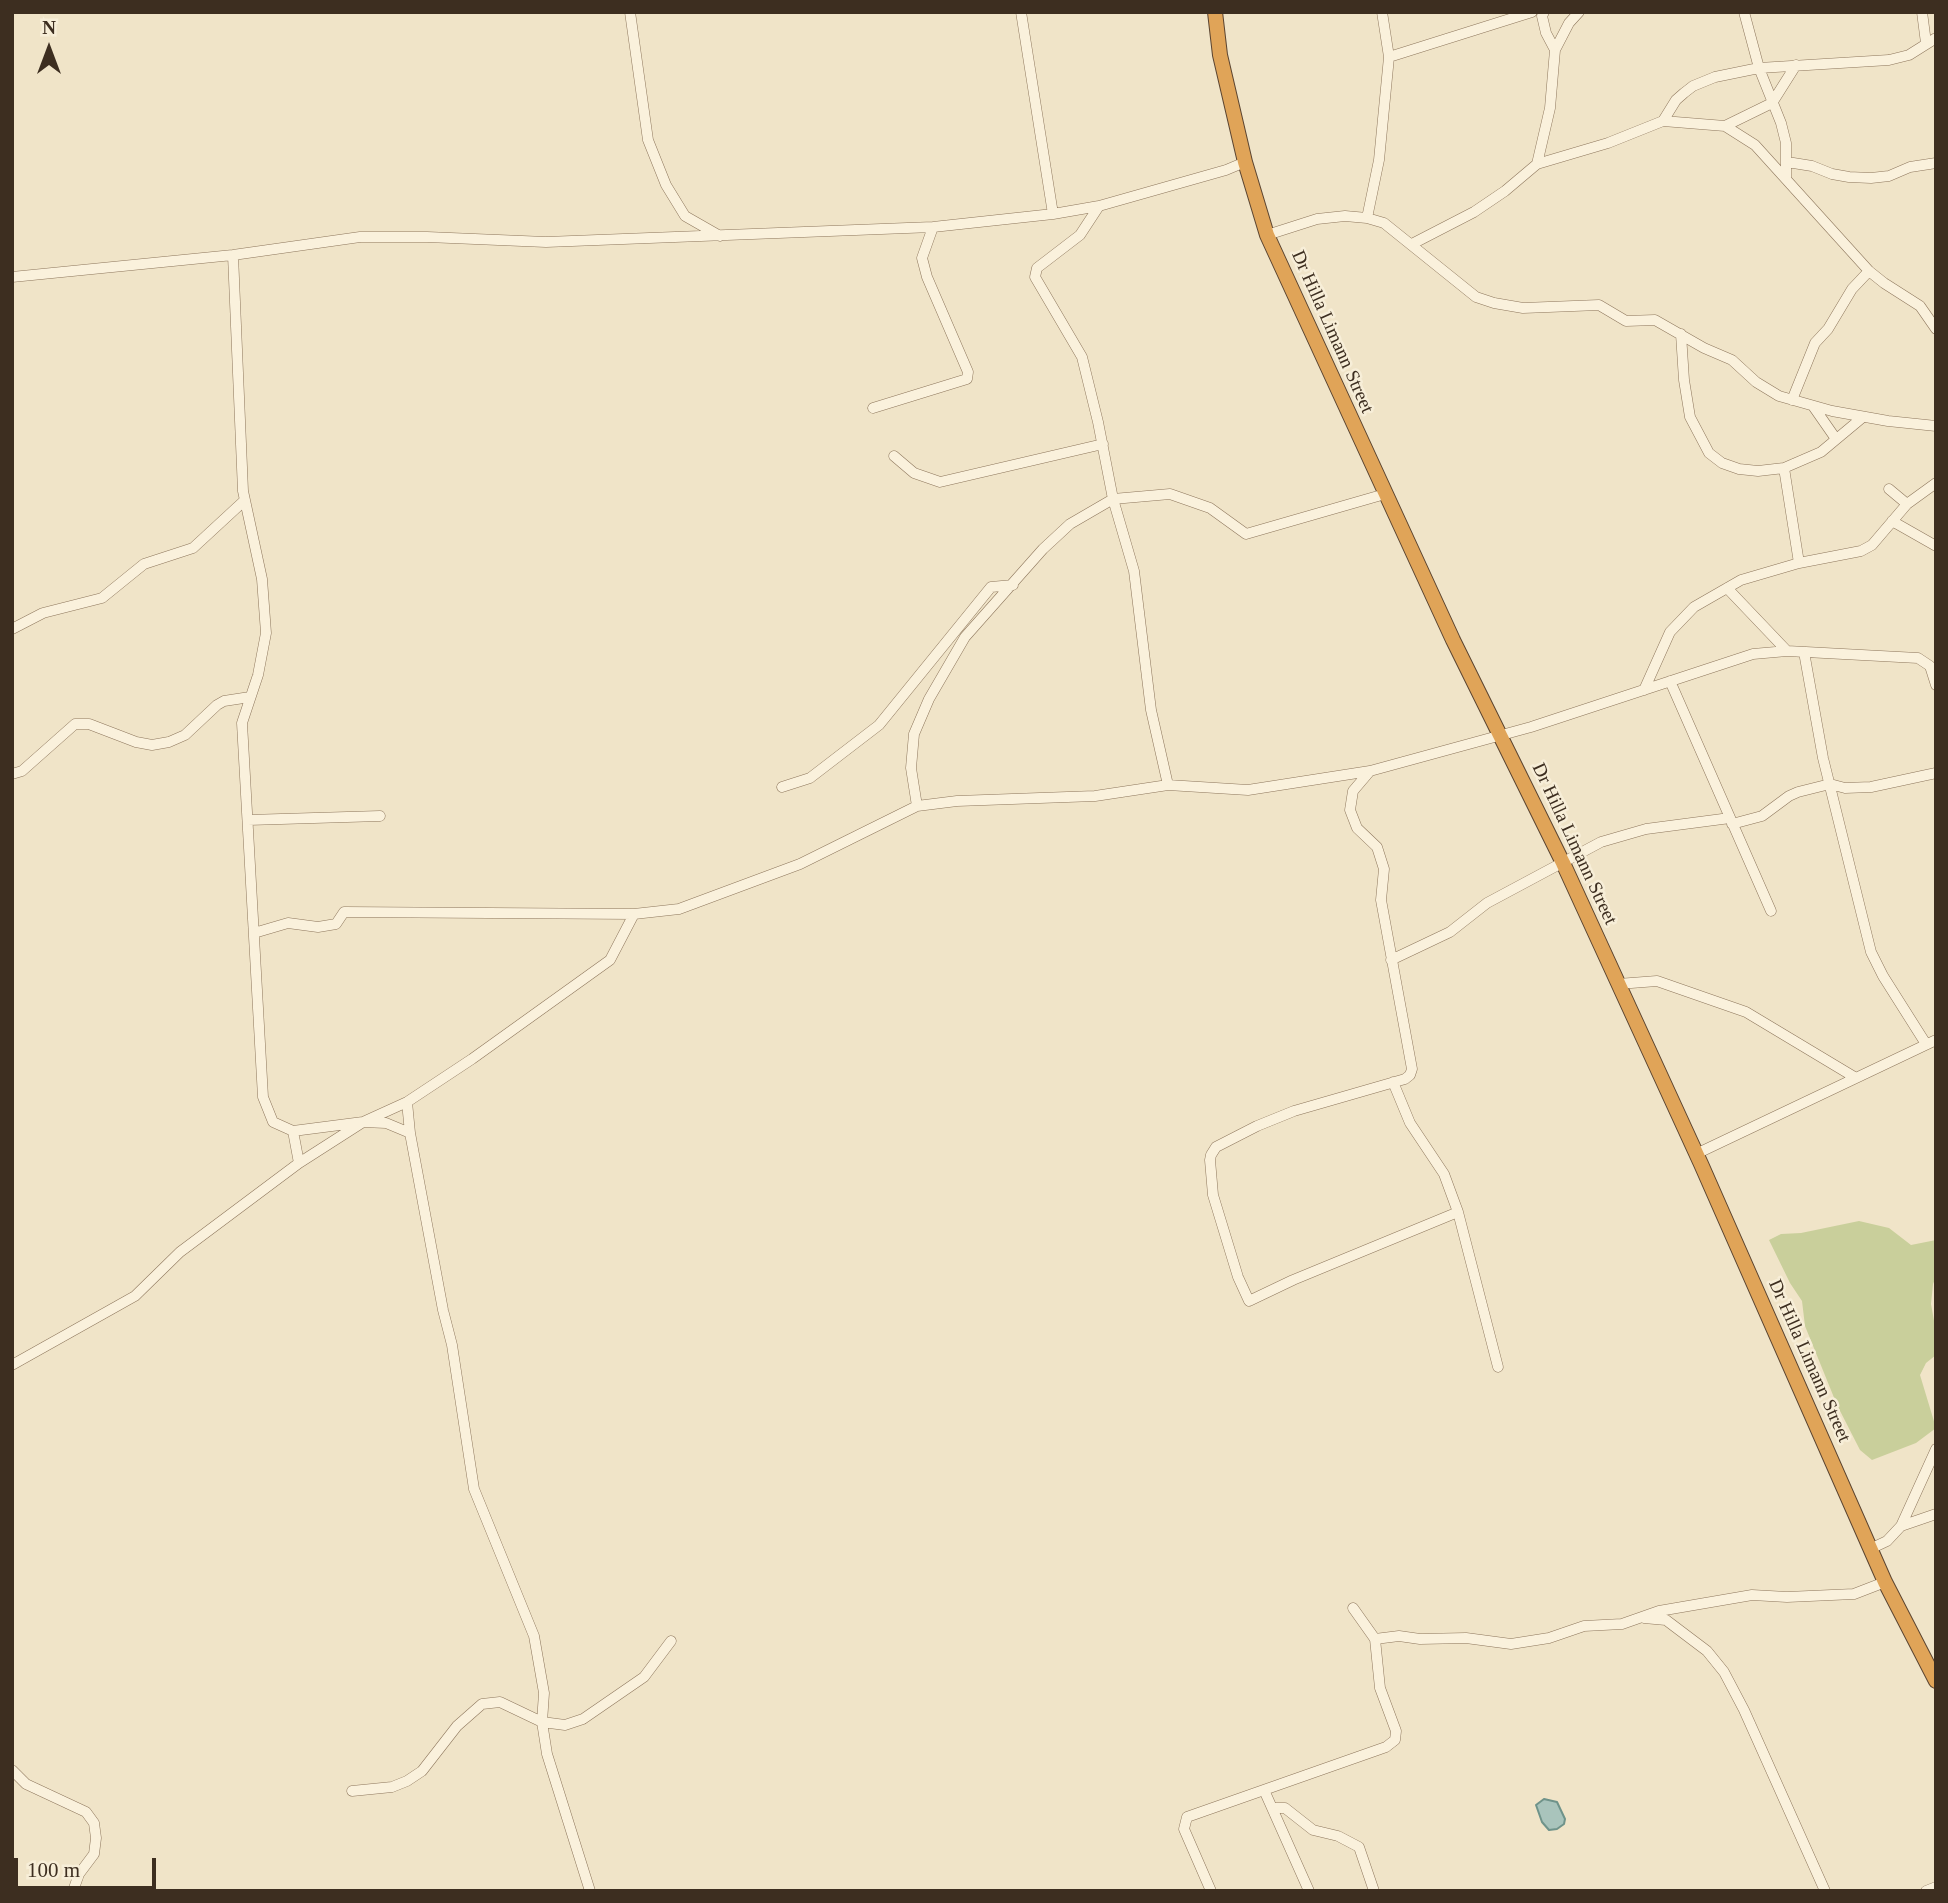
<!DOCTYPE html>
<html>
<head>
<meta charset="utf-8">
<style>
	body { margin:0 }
	#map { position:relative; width:1948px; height:1903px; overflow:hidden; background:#f0e4c8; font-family:"Times New Roman",serif }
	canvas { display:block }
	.frame { position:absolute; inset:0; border:14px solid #3d2e20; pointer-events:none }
	.north { position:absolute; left:14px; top:14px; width:70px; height:70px; -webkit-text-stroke:5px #f7eed8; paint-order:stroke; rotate:0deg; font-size:19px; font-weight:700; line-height:28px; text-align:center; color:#3d2e20 }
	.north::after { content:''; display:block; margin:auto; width:24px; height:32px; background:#3d2e20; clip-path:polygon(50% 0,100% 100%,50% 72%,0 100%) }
	.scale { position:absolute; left:14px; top:1858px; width:142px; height:32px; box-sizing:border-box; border:4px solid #3d2e20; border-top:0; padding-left:9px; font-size:21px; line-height:24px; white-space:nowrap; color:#3d2e20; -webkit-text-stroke:5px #f7eed8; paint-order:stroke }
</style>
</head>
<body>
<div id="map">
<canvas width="1948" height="1903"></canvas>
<div class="frame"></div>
<div class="north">N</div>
<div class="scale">100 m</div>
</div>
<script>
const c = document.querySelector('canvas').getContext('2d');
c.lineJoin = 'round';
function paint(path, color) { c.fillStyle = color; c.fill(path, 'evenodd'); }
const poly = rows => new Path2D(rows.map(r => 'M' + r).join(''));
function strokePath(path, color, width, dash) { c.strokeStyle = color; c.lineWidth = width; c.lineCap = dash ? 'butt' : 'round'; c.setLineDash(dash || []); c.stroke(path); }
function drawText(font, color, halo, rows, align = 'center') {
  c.font = font + ' "Times New Roman",serif'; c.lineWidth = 5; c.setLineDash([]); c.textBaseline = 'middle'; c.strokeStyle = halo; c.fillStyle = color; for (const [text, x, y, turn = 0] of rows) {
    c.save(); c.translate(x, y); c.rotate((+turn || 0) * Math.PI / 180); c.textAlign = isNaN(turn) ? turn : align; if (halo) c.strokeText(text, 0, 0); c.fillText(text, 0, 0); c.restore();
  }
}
const green = poly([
	[1859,1221,1889,1228,1911,1245,1936,1240,1936,1277,1933,1284,1931,1304,1936,1332,1936,1355,1926,1363,1920,1375,1936,1428,1916,1443,1872,1460,1860,1450,1837,1405,1805,1326,1802,1301,1790,1283,1769,1240,1781,1234,1801,1233]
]);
const water = poly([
	[1544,1799,1557,1802,1565,1819,1564,1824,1557,1829,1549,1830,1542,1822,1536,1805,1544,1799]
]);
const minor = poly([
	[630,12,648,140,666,185,685,216,720,236],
	[1021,12,1053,214],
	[1744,12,1759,68,1781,123,1786,143,1786,177],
	[1922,12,1926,43],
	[1555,50,1569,23,1579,12],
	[1389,57,1532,12],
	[1663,121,1676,100,1684,93,1693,86,1715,77,1759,68,1889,60,1909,55,1936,38],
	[1725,126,1772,103,1796,65],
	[1787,162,1812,166,1832,174,1849,177,1871,178,1889,176,1910,167,1936,163],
	[1537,164,1550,108,1555,50,1546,33,1542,16,1544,12],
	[1099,206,1080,235,1037,268,1035,277,1082,357,1098,422,1113,499,1134,571,1151,710,1168,785],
	[1367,218,1379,160,1389,57,1382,12],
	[1267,235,1317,219,1345,216,1367,218,1384,223,1476,297,1494,303,1523,308,1599,305,1626,321,1655,320,1704,348,1732,360,1756,382,1779,396,1832,411,1888,421,1936,426],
	[1412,244,1474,212,1505,191,1537,164,1608,143,1663,121,1725,126,1755,145,1869,271,1884,283,1920,306,1936,329],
	[233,255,243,491,262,579,266,633,258,675,242,723,263,1097,273,1122,293,1131,363,1122,386,1123,410,1133,443,1310,452,1345,474,1489,534,1636,544,1693,542,1722,547,1754,590,1891],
	[12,277,233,255,360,237,427,237,546,242,933,227,1053,214,1099,206,1226,170,1245,162],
	[1681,334,1684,380,1690,417,1709,453,1722,463,1739,469,1758,471,1784,468,1821,452,1863,417],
	[1792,400,1815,343,1828,329,1852,289,1869,271],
	[1813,406,1836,439],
	[873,408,967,379,968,372,927,277,922,258,933,227],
	[894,456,914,473,940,482,1103,444],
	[1784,468,1799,563],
	[1889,489,1907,504],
	[1892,521,1936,546],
	[1727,588,1787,651],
	[12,629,43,613,102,598,144,564,193,548,245,500],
	[1804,652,1823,758,1871,952,1883,976,1926,1044],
	[1670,681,1771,911],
	[1644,690,1670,632,1694,607,1741,580,1799,563,1861,551,1872,545,1907,504,1936,483],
	[1370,771,1353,791,1350,810,1357,828,1377,847,1384,869,1381,900,1412,1069,1410,1075,1405,1079,1294,1111,1257,1126,1216,1147,1211,1155,1210,1160,1213,1195,1238,1277,1249,1301,1293,1280,1458,1212],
	[12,774,22,771,75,724,89,724,136,742,152,745,169,742,185,735,217,705,224,701,250,697],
	[782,787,810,778,879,725,991,587,1013,585],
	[917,806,911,768,914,734,929,699,965,637,1043,549,1070,524,1113,499,1170,494,1210,508,1246,534,1385,494],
	[248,820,380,816],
	[1732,824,1762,816,1789,796,1798,792,1830,784,1845,788,1871,787,1936,773],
	[254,933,288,923,318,927,336,924,344,912,634,914],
	[1391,960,1450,932,1487,903,1601,842,1646,829,1730,818],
	[1618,984,1657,981,1746,1012,1856,1078],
	[1393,1082,1410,1123,1444,1174,1458,1212,1498,1367],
	[407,1102,410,1133],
	[293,1131,299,1163],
	[1696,1154,1936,1040],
	[12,1365,135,1296,180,1252,299,1163,363,1122,407,1102,472,1059,610,960,634,914,679,909,800,864,917,806,957,801,1095,796,1168,785,1248,790,1370,771,1531,727,1753,654,1787,651,1918,658,1930,666,1936,685],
	[1901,1526,1936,1514],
	[1870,1549,1887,1541,1901,1526,1936,1449],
	[1644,1618,1666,1620,1707,1651,1724,1672,1744,1710,1825,1891],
	[1375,1639,1399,1636,1420,1639,1466,1638,1511,1644,1549,1638,1584,1626,1622,1624,1659,1611,1752,1595,1787,1597,1854,1594,1885,1582],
	[12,1770,26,1784,86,1812,94,1823,96,1838,94,1854,79,1874,73,1891],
	[1264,1790,1309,1891],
	[352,1791,392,1787,407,1781,422,1771,457,1726,482,1704,500,1702,542,1722,565,1725,583,1719,644,1677,671,1641],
	[1274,1808,1285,1808,1313,1830,1338,1836,1359,1847,1374,1891],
	[1211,1891,1184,1829,1187,1817,1386,1747,1395,1740,1396,1731,1380,1688,1375,1639,1353,1608],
	[1926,1891,1936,1887]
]);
const highway = poly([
	[1215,12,1220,55,1245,162,1267,235,1453,640,1563,863,1701,1164,1885,1582,1936,1681]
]);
const streetNames = [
	["Dr Hilla Limann Street",1332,332,66],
	["Dr Hilla Limann Street",1574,844,65],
	["Dr Hilla Limann Street",1809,1361,66]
];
paint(green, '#c9cf9b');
paint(water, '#a9c4bc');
strokePath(water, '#6f938a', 2);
strokePath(minor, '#8d765c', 11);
strokePath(highway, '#5b4430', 16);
strokePath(minor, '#faf1dc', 10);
strokePath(highway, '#e0a458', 14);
drawText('19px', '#3d2e20', '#f7eed8', streetNames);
</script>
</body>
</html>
